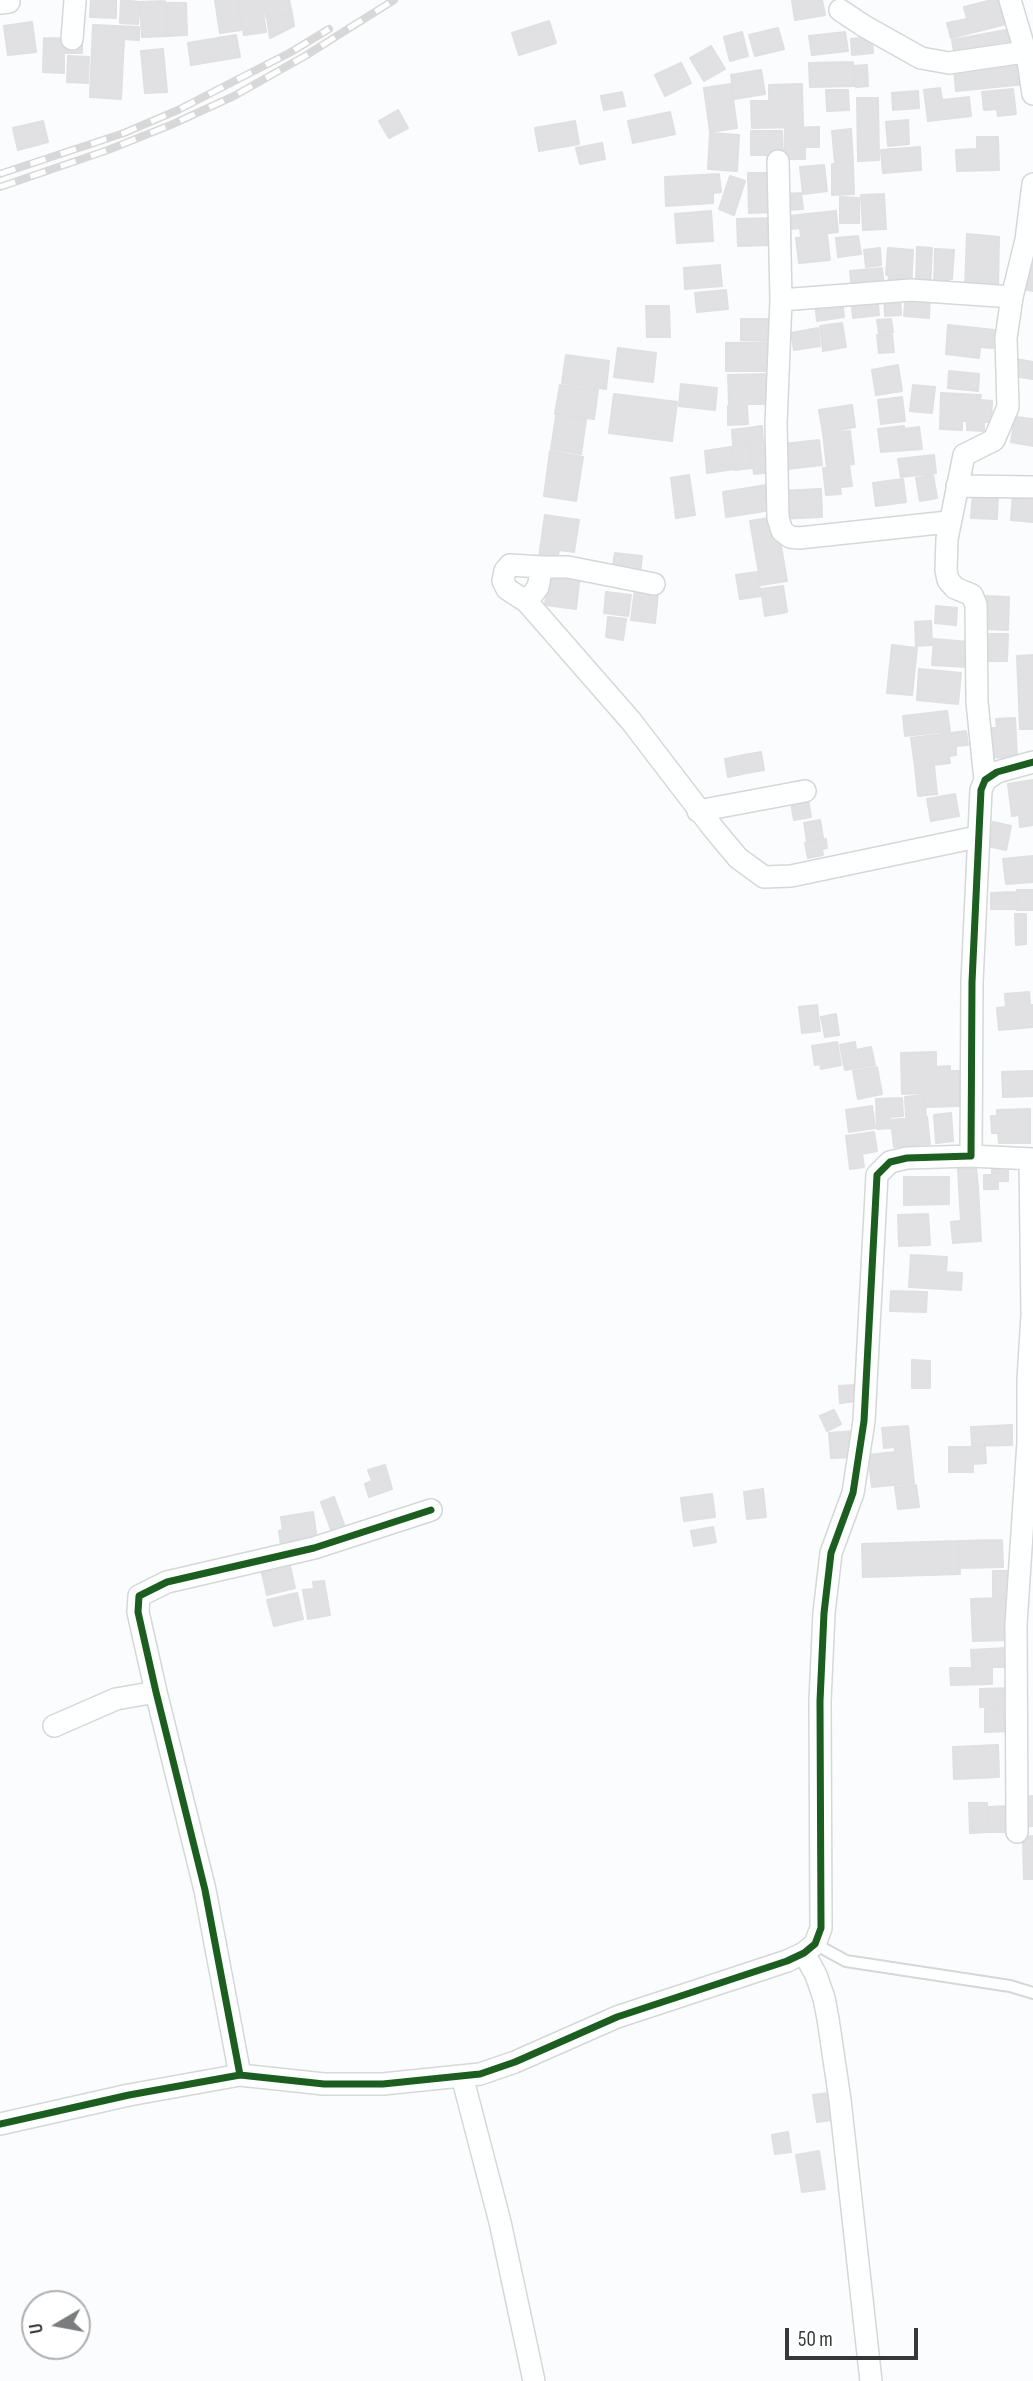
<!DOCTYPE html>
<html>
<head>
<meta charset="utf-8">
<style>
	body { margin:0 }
	#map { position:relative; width:1033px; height:2381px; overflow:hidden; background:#fafcfe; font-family:"Sofia Sans Condensed",sans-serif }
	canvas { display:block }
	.north { position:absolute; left:21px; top:2290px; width:70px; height:70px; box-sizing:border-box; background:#fff; border:2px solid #afafb0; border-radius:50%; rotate:260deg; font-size:19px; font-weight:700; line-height:28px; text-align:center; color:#363739 }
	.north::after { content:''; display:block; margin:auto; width:24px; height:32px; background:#7b7c7e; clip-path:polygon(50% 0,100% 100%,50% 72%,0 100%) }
	.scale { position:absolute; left:785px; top:2328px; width:133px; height:32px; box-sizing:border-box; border:4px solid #363739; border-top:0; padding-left:9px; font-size:21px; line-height:24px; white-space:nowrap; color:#363739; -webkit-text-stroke:5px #fff; paint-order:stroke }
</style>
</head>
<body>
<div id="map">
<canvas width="1033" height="2381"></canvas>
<div class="north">U</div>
<div class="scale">50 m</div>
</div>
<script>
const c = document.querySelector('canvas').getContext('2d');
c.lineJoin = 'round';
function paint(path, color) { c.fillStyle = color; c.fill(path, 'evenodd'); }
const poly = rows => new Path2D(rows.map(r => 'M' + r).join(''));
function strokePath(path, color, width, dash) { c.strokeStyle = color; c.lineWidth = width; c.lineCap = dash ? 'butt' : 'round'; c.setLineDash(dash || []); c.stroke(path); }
const building = poly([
	[91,0,116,0,116,18,90,17,91,0],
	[121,0,140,2,138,24,120,23,121,0],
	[215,0,237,0,241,30,220,33,215,0],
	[238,0,261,0,266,32,244,35,238,0],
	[263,0,289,0,292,13,266,17,263,0],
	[792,0,822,0,825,15,795,20,792,0],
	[992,0,1000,0,1006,24,951,38,947,23,967,19,964,7,992,0],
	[165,1,167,36,142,37,140,2,165,1],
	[167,3,186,3,187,35,168,36,167,3],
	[292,14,294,26,270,38,267,18,292,14],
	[549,21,556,43,519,55,512,33,549,21],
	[32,22,36,52,8,55,4,26,32,22],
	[93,25,139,27,139,40,124,39,121,99,90,97,93,25],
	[778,28,784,49,755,56,749,35,778,28],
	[1011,29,1013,46,955,57,952,40,1011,29],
	[742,32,748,56,730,61,724,37,742,32],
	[845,32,848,51,812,55,809,36,845,32],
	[236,35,240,57,191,65,188,43,236,35],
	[872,37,873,53,852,55,851,39,872,37],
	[44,38,82,39,82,53,64,53,64,73,43,72,44,38],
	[711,46,725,69,704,81,690,58,711,46],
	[163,49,167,92,145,93,141,51,163,49],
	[68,56,89,57,88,83,67,82,68,56],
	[853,62,854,86,810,87,809,63,853,62],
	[681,63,691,83,665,96,655,75,681,63],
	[1013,64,1024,64,1026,84,956,91,954,69,1013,64],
	[867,65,868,86,856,87,854,66,867,65],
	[761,70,765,94,734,99,731,75,761,70],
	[731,84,737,128,710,132,704,88,731,84],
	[802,84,803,127,752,128,751,101,769,101,769,85,802,84],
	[940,88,942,100,969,97,971,116,928,121,924,90,940,88],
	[1013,89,1016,114,998,116,997,109,984,110,982,92,1013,89],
	[826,90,848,90,849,110,827,111,826,90],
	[918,91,919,108,893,110,892,93,918,91],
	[622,92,625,106,604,110,601,96,622,92],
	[857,98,878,98,879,160,858,161,857,98],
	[398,110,408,128,389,138,379,121,398,110],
	[670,112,675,134,633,143,628,121,670,112],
	[908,120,909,144,888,146,886,122,908,120],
	[43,121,48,142,18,150,13,128,43,121],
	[575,121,579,144,539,151,535,128,575,121],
	[819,127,819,147,805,147,805,159,784,159,785,128,819,127],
	[851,129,853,162,835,163,832,131,851,129],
	[751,131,782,131,782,155,751,155,751,131],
	[710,133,739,135,737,171,708,169,710,133],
	[977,137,998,137,999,170,957,171,956,150,977,149,977,137],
	[602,143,605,159,580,164,576,148,602,143],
	[920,147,921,170,883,173,881,150,920,147],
	[832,164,853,164,854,194,832,195,832,164],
	[824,165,827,191,803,194,800,167,824,165],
	[748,173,773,173,774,212,749,213,748,173],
	[719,174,721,192,713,193,713,203,666,206,665,177,719,174],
	[730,176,745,181,734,215,719,209,730,176],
	[801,193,803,209,785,210,784,194,801,193],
	[884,194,886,229,863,230,861,195,884,194],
	[840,197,859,198,859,223,840,223,840,197],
	[711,211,713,241,677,243,675,214,711,211],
	[836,211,838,232,801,236,800,228,790,229,789,216,836,211],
	[772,218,773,245,738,246,737,219,772,218],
	[827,234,830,260,799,263,796,238,827,234],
	[967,234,999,237,998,290,965,287,967,234],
	[858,236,861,254,838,257,836,238,858,236],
	[917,247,932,248,930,287,916,286,917,247],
	[880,248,881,265,866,267,864,250,880,248],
	[888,248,913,250,911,288,888,286,889,275,886,275,888,248],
	[935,249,954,250,952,279,949,279,948,286,934,285,935,249],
	[1029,263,1033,264,1033,291,1024,289,1029,263],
	[720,265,722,286,685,289,684,268,720,265],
	[882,268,884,288,852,291,850,271,882,268],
	[726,290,728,309,697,312,695,293,726,290],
	[906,292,930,294,929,318,904,316,906,292],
	[884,293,900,293,901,315,885,316,884,293],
	[877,294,879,315,853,318,851,297,877,294],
	[842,298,844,317,817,321,815,302,842,298],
	[646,306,669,306,670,337,647,337,646,306],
	[741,319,769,319,769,340,741,340,741,319],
	[891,319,893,332,879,333,877,320,891,319],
	[842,323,846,347,823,351,820,326,842,323],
	[948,325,994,330,993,348,980,347,979,358,946,354,948,325],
	[818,328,820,346,794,350,791,333,818,328],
	[892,334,894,352,879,353,877,335,892,334],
	[772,342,772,371,726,371,726,343,772,342],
	[618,348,656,353,653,382,614,377,618,348],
	[566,355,609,361,606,389,562,383,566,355],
	[1016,359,1033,362,1033,379,1013,376,1016,359],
	[898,365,902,391,876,395,872,370,898,365],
	[949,371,979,374,978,391,948,388,949,371],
	[771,374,771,404,729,404,728,375,771,374],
	[681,384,717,388,715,410,679,406,681,384],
	[560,385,598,390,594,419,555,414,560,385],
	[913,385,935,387,932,413,910,411,913,385],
	[941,393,981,395,980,400,992,401,991,422,984,422,984,431,967,430,967,421,962,421,962,430,940,429,941,393],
	[614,394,677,402,672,441,609,433,614,394],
	[902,397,905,421,881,424,878,400,902,397],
	[852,405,855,427,823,433,819,410,852,405],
	[728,406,747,406,748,424,728,425,728,406],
	[556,416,586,420,581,454,551,449,556,416],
	[1015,417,1033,419,1033,446,1011,442,1015,417],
	[762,426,763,441,733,445,732,430,762,426],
	[904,426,904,429,919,427,922,449,881,452,878,429,904,426],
	[850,431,854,464,827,468,823,434,850,431],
	[819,440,822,465,787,469,784,444,819,440],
	[769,442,773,472,754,474,751,444,769,442],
	[749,444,752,468,735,470,732,447,749,444],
	[731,447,734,469,707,473,705,451,731,447],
	[550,451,583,457,576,501,544,496,550,451],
	[934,455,936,473,901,477,898,459,934,455],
	[849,465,852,486,840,487,841,494,826,495,823,468,849,465],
	[689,475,695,515,676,518,671,478,689,475],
	[933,475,937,498,920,501,916,478,933,475],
	[903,479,906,502,876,506,873,483,903,479],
	[767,485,771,510,726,517,723,492,767,485],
	[821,489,822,517,779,519,778,491,821,489],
	[973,492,998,493,997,519,971,518,973,492],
	[1013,494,1033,495,1033,522,1011,520,1013,494],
	[545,515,579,520,574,552,559,550,557,559,539,557,545,515],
	[776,517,787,581,761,585,750,521,776,517],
	[615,553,642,556,640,575,612,571,615,553],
	[549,571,580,575,576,609,545,605,549,571],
	[757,572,761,596,740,599,736,575,757,572],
	[783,586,787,612,765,616,761,589,783,586],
	[635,590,658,593,655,623,631,620,635,590],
	[606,592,631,595,628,616,604,613,606,592],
	[983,596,1009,597,1008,630,983,629,983,596],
	[936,606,957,608,956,625,935,623,936,606],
	[608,617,626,619,623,640,606,637,608,617],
	[931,621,932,645,916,646,915,622,931,621],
	[983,634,1008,634,1007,661,982,661,983,634],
	[934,639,969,642,967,667,932,665,934,639],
	[892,645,917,648,912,695,887,693,892,645],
	[1033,655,1033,729,1020,729,1017,656,1033,655],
	[919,669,961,673,958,704,917,700,919,669],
	[947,711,950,731,905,736,903,716,947,711],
	[1015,718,1017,758,985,757,984,728,997,728,996,719,1015,718],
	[966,731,968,745,956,746,956,755,949,756,950,763,915,767,911,738,966,731],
	[761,752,764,770,747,773,744,755,761,752],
	[744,755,747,773,728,777,725,759,744,755],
	[934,765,937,794,918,796,915,767,934,765],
	[1033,780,1033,825,1020,827,1019,815,1012,816,1008,784,1033,780],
	[955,794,959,816,931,821,927,799,955,794],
	[808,800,811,817,794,820,791,803,808,800],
	[820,820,823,838,807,841,804,823,820,820],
	[993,822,1011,826,1006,850,988,846,993,822],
	[826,839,827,848,822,849,823,855,808,858,805,843,826,839],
	[1033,856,1033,882,1006,884,1003,859,1033,856],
	[1017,890,1033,890,1033,910,1017,910,1017,890],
	[1015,892,1016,909,991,909,991,893,1015,892],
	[1015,914,1026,914,1026,944,1016,945,1015,914],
	[1029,992,1030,1005,1033,1005,1033,1027,999,1030,997,1008,1006,1007,1005,994,1029,992],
	[817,1005,820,1031,802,1033,799,1007,817,1005],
	[836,1014,839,1035,825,1037,821,1017,836,1014],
	[837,1042,841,1065,821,1069,820,1064,815,1065,812,1046,837,1042],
	[855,1042,856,1050,871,1047,875,1065,845,1070,840,1045,855,1042],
	[936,1052,936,1067,950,1066,950,1071,959,1071,960,1106,926,1107,925,1093,902,1094,901,1053,936,1052],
	[877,1067,882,1094,858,1099,853,1071,877,1067],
	[1033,1071,1033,1096,1003,1097,1002,1072,1033,1071],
	[924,1095,926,1116,906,1117,905,1097,924,1095],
	[902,1098,903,1116,890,1117,891,1128,877,1129,876,1099,902,1098],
	[872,1106,875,1128,849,1132,846,1110,872,1106],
	[1030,1109,1030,1143,999,1143,998,1133,992,1133,991,1116,997,1116,997,1110,1030,1109],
	[951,1113,953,1141,936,1143,934,1115,951,1113],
	[927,1117,930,1144,894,1147,891,1120,927,1117],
	[874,1132,877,1151,862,1154,864,1167,850,1169,846,1136,874,1132],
	[992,1166,1008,1166,1008,1181,998,1181,998,1189,984,1189,984,1175,992,1175,992,1166],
	[976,1167,978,1187,959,1188,958,1168,976,1167],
	[904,1177,949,1177,949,1204,904,1205,904,1177],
	[978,1187,981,1241,953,1243,951,1222,961,1221,959,1188,978,1187],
	[928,1214,930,1245,899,1246,898,1215,928,1214],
	[911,1255,947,1257,946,1272,962,1273,961,1290,909,1287,911,1255],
	[891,1291,927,1292,926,1312,890,1311,891,1291],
	[912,1360,930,1361,930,1388,912,1388,912,1360],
	[856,1385,857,1401,840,1403,839,1386,856,1385],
	[834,1410,841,1424,827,1431,820,1416,834,1410],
	[1012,1425,1012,1445,972,1446,971,1427,1012,1425],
	[908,1426,914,1483,872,1487,868,1455,895,1452,895,1447,884,1448,882,1428,908,1426],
	[857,1431,859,1457,831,1458,829,1433,857,1431],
	[949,1447,985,1447,986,1463,973,1464,973,1472,949,1472,949,1447],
	[385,1465,392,1489,369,1497,365,1484,372,1481,368,1470,385,1465],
	[916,1485,919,1507,898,1509,895,1487,916,1485],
	[763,1489,766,1517,747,1519,744,1492,763,1489],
	[712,1494,715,1517,684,1521,681,1498,712,1494],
	[334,1497,347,1533,334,1538,321,1502,334,1497],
	[313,1512,317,1540,281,1545,279,1531,283,1530,281,1517,313,1512],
	[713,1527,716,1542,694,1546,691,1531,713,1527],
	[1002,1540,1003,1567,959,1568,958,1541,1002,1540],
	[958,1541,960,1574,863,1577,862,1544,958,1541],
	[289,1562,295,1588,267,1595,261,1569,289,1562],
	[993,1571,1010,1571,1011,1598,993,1598,993,1571],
	[324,1581,330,1615,308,1619,303,1590,314,1589,313,1582,324,1581],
	[297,1593,303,1619,274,1626,267,1600,297,1593],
	[1007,1598,1008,1640,973,1641,971,1599,1007,1598],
	[1007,1648,1007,1667,972,1667,971,1650,1007,1648],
	[992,1667,992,1684,951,1685,950,1668,992,1667],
	[1012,1688,1013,1706,980,1707,980,1689,1012,1688],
	[1011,1708,1011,1731,985,1732,985,1709,1011,1708],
	[998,1745,999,1777,954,1779,953,1747,998,1745],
	[1033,1796,1033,1826,1026,1826,1025,1797,1033,1796],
	[969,1803,987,1803,988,1832,970,1833,969,1803],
	[1011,1806,1012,1832,988,1832,987,1807,1011,1806],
	[1033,1836,1033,1879,1024,1879,1023,1837,1033,1836],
	[828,2093,832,2120,817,2122,813,2095,828,2093],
	[788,2132,791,2152,775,2154,772,2135,788,2132],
	[819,2151,825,2189,802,2192,796,2155,819,2151]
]);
const lane = poly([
	[815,1944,846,1961,1010,1986,1033,1993]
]);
const street = poly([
	[1010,0,1028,61,1033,94],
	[0,3,9,2],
	[840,10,864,26,921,58,949,63,1024,52],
	[72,39,75,0],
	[778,161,781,300,776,424,778,518,782,531,790,537,799,538,948,522],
	[781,300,911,290,1012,297],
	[957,486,1033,487],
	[542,567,568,567,654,584],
	[527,602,538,587,542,567,510,565,505,571,503,581,507,589,527,602,631,721,713,828,738,858,764,877,791,876,977,837],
	[985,780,977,702,976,605,972,595,955,588,948,580,946,570,947,539,964,455,994,440,1008,407,1006,338,1012,297,1026,240,1033,184],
	[698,811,805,791],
	[971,1156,1033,1159],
	[54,1726,116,1699,156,1692],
	[1017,1832,1016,1624,1028,1442,1028,1380,1032,1315,1030,1160],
	[804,1953,816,1975,824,1998,828,2019,840,2100,871,2381],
	[240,2075,205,1890,156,1692,138,1612,139,1596,167,1582,314,1548,431,1510],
	[462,2076,500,2222,534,2381],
	[0,2124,129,2095,240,2075,324,2084,383,2084,480,2074,515,2062,617,2017,787,1961,804,1953,815,1944,821,1928,820,1701,824,1613,831,1553,853,1493,864,1421,877,1175,890,1162,907,1158,971,1156,972,982,981,790,985,780,997,772,1033,762]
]);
const rail = poly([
	[0,174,124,133,178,110,291,52,329,29],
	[0,187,108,150,173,124,234,96,305,56,394,0]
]);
const cycleway = poly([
	[240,2075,205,1890,156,1692,138,1612,139,1596,167,1582,314,1548,431,1510],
	[0,2124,129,2095,240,2075,324,2084,383,2084,480,2074,515,2062,617,2017,787,1961,804,1953,815,1944,821,1928,820,1701,824,1613,831,1553,853,1493,864,1421,877,1175,890,1162,907,1158,971,1156,972,982,981,790,985,780,997,772,1033,762]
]);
paint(building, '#e1e1e3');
strokePath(building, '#e0dfe1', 2);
strokePath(lane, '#d5d7d9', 14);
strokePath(street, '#d5d7d9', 24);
strokePath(lane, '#feffff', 10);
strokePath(street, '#feffff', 21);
strokePath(rail, '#d8d8d9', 8);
strokePath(rail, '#fff', 5, [16]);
strokePath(cycleway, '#1b5e20', 7);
</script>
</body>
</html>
